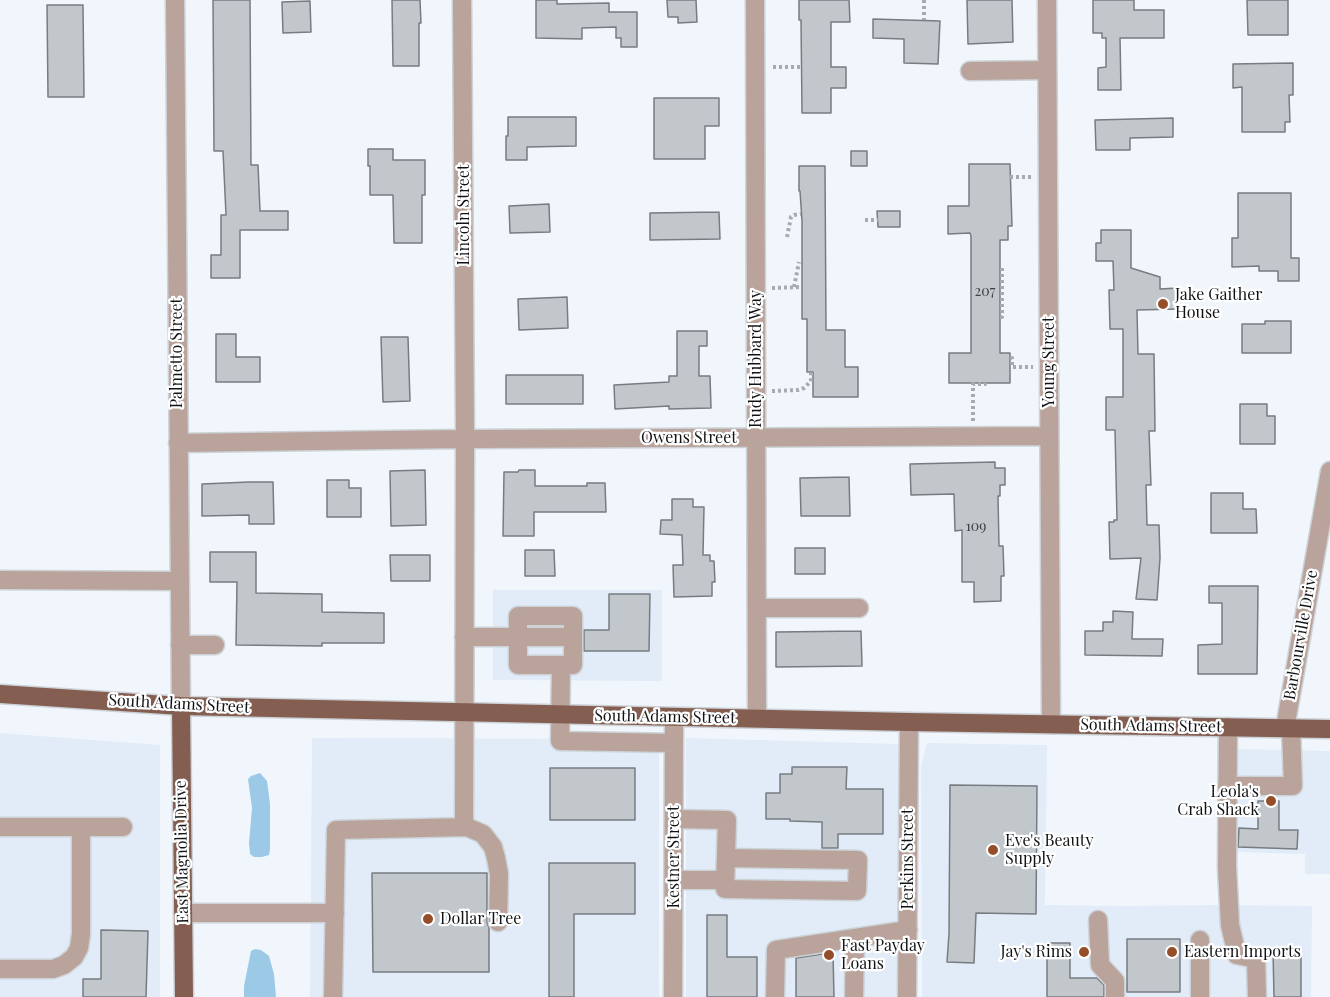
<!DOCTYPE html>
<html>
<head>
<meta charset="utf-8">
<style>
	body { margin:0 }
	canvas { display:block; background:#f1f6fc }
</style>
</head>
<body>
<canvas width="1330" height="997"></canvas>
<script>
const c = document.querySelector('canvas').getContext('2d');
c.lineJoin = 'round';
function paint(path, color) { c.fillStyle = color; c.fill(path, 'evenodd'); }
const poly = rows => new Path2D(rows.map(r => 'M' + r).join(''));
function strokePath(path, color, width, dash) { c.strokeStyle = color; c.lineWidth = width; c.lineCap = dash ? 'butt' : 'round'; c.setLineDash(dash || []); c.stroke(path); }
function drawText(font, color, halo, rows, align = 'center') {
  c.font = font + ' "Playfair Display",serif'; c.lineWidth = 4.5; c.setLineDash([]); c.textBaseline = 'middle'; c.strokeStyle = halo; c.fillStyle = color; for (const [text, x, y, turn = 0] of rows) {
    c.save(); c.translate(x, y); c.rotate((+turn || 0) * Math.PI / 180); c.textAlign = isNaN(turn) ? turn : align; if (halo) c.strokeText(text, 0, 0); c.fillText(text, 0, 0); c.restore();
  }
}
const built = poly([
	[493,590,662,590,662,681,493,680],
	[0,733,160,745,160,997,0,997],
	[312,738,659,739,659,997,310,997],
	[686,738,899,744,898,997,686,997],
	[927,743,1047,745,1045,905,1125,906,1219,905,1312,906,1311,997,922,997,921,766],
	[1237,749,1330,751,1330,874,1305,874,1305,854,1233,852]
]);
const water = poly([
	[260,773,267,781,270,804,270,849,269,855,262,857,254,857,250,854,249,843,252,808,248,779,251,776],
	[255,949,261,950,269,956,274,974,276,997,244,997,244,986,251,951]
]);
const building = poly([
	[213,0,250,0,251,165,258,165,260,211,288,211,288,230,240,230,240,278,211,278,211,255,221,255,221,215,226,215,223,151,214,151,213,0],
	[392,0,420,0,421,23,419,23,419,66,393,66,392,0],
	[536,0,557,0,557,4,609,3,609,12,637,12,637,47,621,47,621,38,616,38,616,27,582,28,582,39,536,38,536,0],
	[667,0,696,0,697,22,678,23,678,17,668,17,667,0],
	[799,0,849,0,850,22,831,22,831,67,846,67,846,88,831,88,831,113,802,113,801,20,799,20,799,0],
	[967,0,1012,0,1013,42,968,44,967,0],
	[1093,0,1134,0,1134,10,1164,10,1164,38,1120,38,1121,90,1098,90,1098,68,1106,67,1106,38,1102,38,1102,33,1093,33,1093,0],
	[1247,0,1288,0,1288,35,1248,35,1247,0],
	[310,1,311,32,283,33,282,2,310,1],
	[47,5,83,5,84,97,48,97,47,5],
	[873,19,940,21,938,64,904,63,904,39,873,38,873,19],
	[1293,63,1293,95,1289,95,1290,122,1285,122,1285,132,1242,132,1242,87,1233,88,1233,64,1293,63],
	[654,98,719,98,719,126,705,126,705,159,654,159,654,98],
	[508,117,576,117,576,146,527,147,527,160,506,160,506,136,508,136,508,117],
	[1173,118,1173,137,1130,138,1130,150,1096,150,1095,120,1173,118],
	[368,149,393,149,393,160,425,160,425,195,422,195,422,243,394,243,393,195,370,195,370,166,368,166,368,149],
	[851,151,867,151,867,166,851,166,851,151],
	[969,164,1010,164,1012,226,1008,226,1008,240,1000,240,1000,353,1010,353,1010,383,949,383,949,353,971,353,971,236,970,233,948,234,948,206,969,206,969,164],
	[799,166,825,166,826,330,845,330,845,367,858,367,858,397,813,397,813,372,807,372,807,319,802,319,802,221,800,191,799,191,799,166],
	[1238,193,1291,193,1291,258,1299,258,1299,281,1278,281,1278,271,1259,271,1259,266,1232,267,1232,238,1238,238,1238,193],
	[549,204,550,232,510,233,509,206,549,204],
	[877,211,900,211,900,227,878,227,877,211],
	[719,212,720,239,650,240,650,213,719,212],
	[1101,230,1131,230,1131,268,1160,277,1160,289,1178,288,1178,309,1137,310,1138,354,1154,354,1155,431,1149,431,1151,485,1146,485,1147,525,1159,525,1160,558,1157,600,1136,599,1141,558,1110,559,1109,522,1114,522,1114,520,1117,520,1115,430,1106,430,1106,397,1123,397,1123,329,1110,329,1109,290,1114,290,1113,261,1096,261,1096,243,1101,243,1101,230],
	[567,297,568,328,519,330,518,299,567,297],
	[1265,321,1291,321,1291,353,1242,353,1242,324,1265,324,1265,321],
	[677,331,707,331,707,346,699,346,699,376,710,376,711,408,669,409,669,406,615,409,614,385,669,382,669,376,677,376,677,331],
	[216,334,236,334,236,357,260,357,260,382,216,382,216,334],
	[381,337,408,337,410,401,383,402,381,337],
	[506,375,583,375,583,404,506,404,506,375],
	[1240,404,1267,404,1267,416,1275,416,1275,444,1240,444,1240,404],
	[995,462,995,468,1005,468,1005,485,1000,485,1000,496,998,496,999,546,1003,546,1004,576,1001,576,1001,601,974,602,974,582,962,582,962,530,955,531,954,494,911,495,910,464,995,462],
	[425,470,426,525,391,526,390,471,425,470],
	[519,470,535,470,535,486,587,486,587,483,605,483,606,512,534,512,534,536,503,536,504,472,518,472,519,470],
	[849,477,850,516,801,516,800,478,849,477],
	[327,480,349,480,349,488,361,488,361,517,327,517,327,480],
	[249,482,273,482,274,524,249,524,249,515,202,516,202,484,249,482],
	[1211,493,1243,493,1243,509,1256,509,1257,533,1211,533,1211,493],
	[672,499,693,499,693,507,704,507,703,555,710,555,710,561,714,561,715,582,712,582,712,596,674,597,673,565,683,565,682,535,660,534,661,520,672,520,672,499],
	[795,548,825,548,825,574,795,574,795,548],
	[525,550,554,550,555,576,525,576,525,550],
	[210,552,256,552,256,593,322,594,322,612,384,613,384,643,322,643,322,646,236,645,237,582,210,582,210,552],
	[390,555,430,555,430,581,391,581,390,555],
	[1209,586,1258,586,1257,674,1198,674,1198,645,1222,644,1222,603,1209,603,1209,586],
	[609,594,650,594,649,651,584,651,584,630,609,630,609,594],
	[1113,611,1133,612,1132,639,1163,639,1162,656,1085,655,1085,631,1103,631,1103,622,1113,622,1113,611],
	[861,631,862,666,776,667,776,632,861,631],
	[792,767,847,767,846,789,883,789,883,834,838,834,838,848,822,848,822,822,790,821,790,819,766,819,766,793,780,793,780,774,792,774,792,767],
	[550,768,635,768,635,820,550,820,550,768],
	[950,785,1037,786,1036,914,976,913,974,963,947,962,949,934,950,785],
	[1258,801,1279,801,1279,830,1298,830,1297,849,1238,847,1239,828,1258,829,1258,801],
	[549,863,635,863,635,914,574,914,574,997,549,997,549,863],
	[372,873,487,873,487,922,489,928,489,972,373,972,372,873],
	[707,915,727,915,727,957,757,957,757,997,707,997,707,915],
	[101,930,148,931,146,997,83,997,83,979,101,979,101,930],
	[1127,939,1180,939,1180,992,1127,992,1127,939],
	[1047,943,1070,943,1070,978,1097,978,1104,985,1104,997,1047,997,1047,943],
	[1273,950,1301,950,1301,997,1274,997,1273,950],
	[829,953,833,953,834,997,796,997,796,958,829,953]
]);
const path = poly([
	[924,0,924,20],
	[773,67,802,67],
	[1010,177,1032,177],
	[865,220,878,220],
	[787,237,791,217,794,215,801,214],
	[794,287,799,262],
	[772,288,801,287],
	[1000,317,1002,317,1002,266],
	[1010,358,1012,358,1012,367,1033,367],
	[772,391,798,390,804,388,811,381,811,372],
	[973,421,973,384,985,384,985,383]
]);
const minor = poly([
	[175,0,181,706],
	[462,0,465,431],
	[755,0,757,718],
	[1047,0,1051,724],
	[970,71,1047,70],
	[473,439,1049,436],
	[178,443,457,439],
	[0,580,179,581],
	[757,608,859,608],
	[518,616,573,616,573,665,518,665,518,616],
	[464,637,573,637],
	[180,645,215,645],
	[561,665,560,741,674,743],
	[1228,727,1227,867,1230,925,1237,955,1256,959,1257,997],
	[1285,728,1330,471],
	[1227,786,1293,786,1291,728],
	[674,819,727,820,725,889,857,891,858,860,726,858],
	[0,827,123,827],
	[464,827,465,447],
	[674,880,725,880],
	[183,913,335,913],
	[1098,920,1100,965,1115,981,1115,997],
	[0,969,53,969,64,965,74,957,79,948,81,934,81,827],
	[333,997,336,830,467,827,483,834,493,847,496,858,499,874,498,922],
	[673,997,674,717],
	[775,997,776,950,908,930],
	[854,997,855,938],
	[907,997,909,722],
	[1200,997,1200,940]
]);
const major = poly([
	[0,694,181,706,909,722,1330,729],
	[181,706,184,997]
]);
const markers = [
	[1163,304,6,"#954e2a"],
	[1271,801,6,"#954e2a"],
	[993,850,6,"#954e2a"],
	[428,919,6,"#954e2a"],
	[1084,952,6,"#954e2a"],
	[1172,952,6,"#954e2a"],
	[829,955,6,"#954e2a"]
];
const numberNames = [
	["207",985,292],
	["109",976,527]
];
const streetNames = [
	["Lincoln Street",464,215,-90],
	["Palmetto Street",177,353,-90],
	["Rudy Hubbard Way",756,359,-90],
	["Young Street",1049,362,-90],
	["Owens Street",689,438],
	["Barbourville Drive",1301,635,-80],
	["South Adams Street",179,704,3],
	["South Adams Street",665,717,1],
	["South Adams Street",1151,726,1],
	["East Magnolia Drive",182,852,-91],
	["Kestner Street",674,857,-90],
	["Perkins Street",908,859,-90]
];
const poiNames = [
	["Jake Gaither",1175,295],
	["House",1175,313],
	["Leola's",1259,792,"right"],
	["Crab Shack",1259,810,"right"],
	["Eve's Beauty",1005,841],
	["Supply",1005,859],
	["Dollar Tree",440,919],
	["Fast Payday",841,946],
	["Loans",841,964],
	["Jay's Rims",1072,952,"right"],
	["Eastern Imports",1184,952]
];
paint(built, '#e1ecf8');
paint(water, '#9cc9e5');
paint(building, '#c2c7cc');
strokePath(building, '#777c81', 1.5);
strokePath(minor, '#cdd2d7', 21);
strokePath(major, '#cdd2d7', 21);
strokePath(path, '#a7abb0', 4, [3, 3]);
strokePath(minor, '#b9a39b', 18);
strokePath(major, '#835e51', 18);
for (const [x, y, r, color] of markers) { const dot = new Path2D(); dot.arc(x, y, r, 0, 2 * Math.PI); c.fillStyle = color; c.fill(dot); strokePath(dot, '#fff', 2); }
drawText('14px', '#3c3f42', null, numberNames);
drawText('16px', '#101214', '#fff', streetNames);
drawText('16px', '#101214', '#fff', poiNames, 'left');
</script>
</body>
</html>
